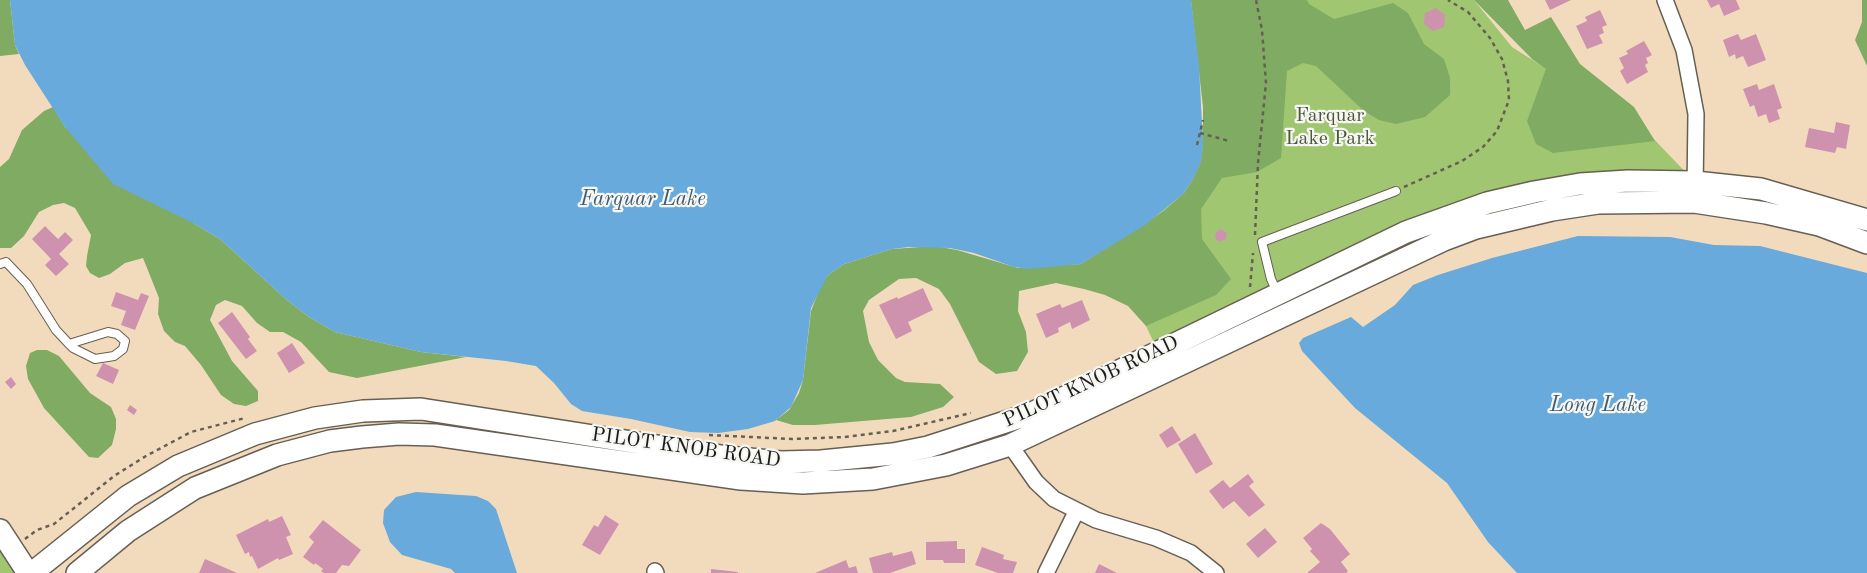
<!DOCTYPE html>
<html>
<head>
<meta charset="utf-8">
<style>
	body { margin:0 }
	canvas { display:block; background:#f2dbbc }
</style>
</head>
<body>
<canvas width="1867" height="573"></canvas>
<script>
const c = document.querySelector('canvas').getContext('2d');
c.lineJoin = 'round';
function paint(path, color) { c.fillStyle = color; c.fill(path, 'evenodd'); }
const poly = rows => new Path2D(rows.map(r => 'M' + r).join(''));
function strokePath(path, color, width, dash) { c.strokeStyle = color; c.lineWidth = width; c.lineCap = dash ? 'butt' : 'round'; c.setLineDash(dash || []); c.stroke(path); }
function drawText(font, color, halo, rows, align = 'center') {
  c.font = font + ' "Old Standard TT",serif'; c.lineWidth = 4.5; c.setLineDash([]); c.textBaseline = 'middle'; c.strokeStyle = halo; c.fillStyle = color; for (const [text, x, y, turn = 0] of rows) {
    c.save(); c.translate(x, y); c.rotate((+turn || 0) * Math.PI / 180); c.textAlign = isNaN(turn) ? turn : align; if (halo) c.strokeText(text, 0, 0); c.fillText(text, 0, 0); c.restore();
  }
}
const green = poly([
	[1191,0,1474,0,1512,47,1649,134,1695,182,1487,203,1158,351,1115,262,1105,249,1145,225,1183,194,1193,179,1204,117],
	[0,529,28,573,0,573]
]);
const forest = poly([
	[0,0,10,0,15,45,19,54,0,56],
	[1191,0,1307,0,1309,4,1334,19,1393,3,1408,13,1424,44,1444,59,1450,78,1450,95,1425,117,1396,124,1379,120,1364,111,1316,66,1303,63,1287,71,1281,158,1257,172,1222,178,1201,209,1202,239,1231,279,1216,295,1146,326,1128,306,1105,295,1084,289,1056,283,1019,291,1018,311,1026,332,1028,352,1017,371,996,374,979,362,950,304,939,289,916,278,899,279,869,300,863,311,869,342,878,360,896,378,905,382,940,384,954,397,943,407,911,417,815,425,793,425,776,420,789,410,799,393,803,380,811,311,820,288,828,275,844,264,892,249,935,246,957,250,1018,268,1081,264,1164,211,1184,193,1193,179,1201,162,1203,143,1203,105],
	[1474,0,1508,0,1525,30,1551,17,1580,64,1634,107,1655,141,1553,153,1536,144,1527,121,1546,69,1532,59],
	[1862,0,1867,0,1867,66,1855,40,1862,22],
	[53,107,65,127,195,224,220,239,287,300,309,317,335,332,421,352,466,357,357,378,329,372,301,342,283,332,270,332,257,323,242,306,225,300,216,305,210,320,232,361,258,391,258,401,246,406,234,404,221,395,201,365,185,346,175,342,164,331,158,314,159,298,143,258,125,263,110,274,99,278,90,273,86,266,87,256,91,235,75,208,64,203,53,205,39,212,24,236,11,248,0,248,0,167,9,159,22,130,44,111],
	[37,350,47,350,59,356,90,393,111,407,116,419,116,429,112,445,98,458,89,457,44,408,28,379,26,366,30,353]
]);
const water = poly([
	[10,0,1191,0,1199,66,1203,143,1201,162,1193,179,1183,194,1145,225,1081,264,1028,269,1014,267,974,253,950,248,909,247,892,249,844,264,828,275,811,308,803,380,791,407,775,421,748,429,718,433,690,432,631,419,582,411,571,404,554,383,536,366,506,361,421,352,335,332,309,317,287,300,220,239,195,224,113,184,65,127,25,65,15,45],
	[1578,236,1670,237,1714,245,1760,246,1867,273,1867,573,1517,573,1488,542,1447,483,1355,408,1302,351,1299,343,1303,338,1351,317,1363,327,1395,305,1413,285,1438,275,1492,258],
	[416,492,476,496,488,501,496,509,517,573,455,573,451,569,402,555,390,542,383,523,384,510,396,497]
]);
const building = poly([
	[1545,0,1571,0,1550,10],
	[1707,0,1736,0,1740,9,1724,16,1719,4,1711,8],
	[1436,8,1445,15,1444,27,1433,31,1424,24,1425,13],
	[1600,10,1607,25,1602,27,1604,33,1599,35,1603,43,1587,49,1576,26,1587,21,1585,17],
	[1738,34,1741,40,1756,34,1766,60,1748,67,1743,56,1736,59,1735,54,1729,57,1723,40],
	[1644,41,1652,55,1646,58,1648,63,1645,65,1648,72,1627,84,1620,71,1624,68,1619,58,1628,54,1626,51],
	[1757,84,1759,90,1774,84,1782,108,1777,110,1780,119,1769,123,1766,114,1758,117,1754,105,1750,107,1743,89],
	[1836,122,1850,125,1846,149,1837,147,1835,153,1805,147,1809,128,1834,133],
	[45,226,58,239,65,232,73,240,59,254,69,264,56,276,45,265,51,259,32,239],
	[1221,229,1227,233,1226,239,1220,242,1215,238,1216,232],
	[923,288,933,310,908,322,912,331,896,339,879,305,897,297,898,299],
	[116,292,138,300,141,293,149,296,135,330,121,325,126,311,111,306],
	[1082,300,1090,320,1072,329,1070,322,1058,328,1059,332,1046,338,1036,314,1060,304,1062,308],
	[232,312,250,337,248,339,257,351,246,359,218,323],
	[292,343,305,363,289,373,277,353],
	[103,363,119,370,113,384,96,376],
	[11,377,16,384,11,389,5,382],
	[130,405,137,410,134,415,127,410],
	[1172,426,1181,440,1167,448,1159,435],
	[1195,433,1213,464,1196,474,1178,444],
	[1248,474,1254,482,1249,486,1265,505,1249,517,1234,501,1223,509,1209,491,1223,480,1230,488],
	[605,515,619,524,600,555,582,545,594,525,598,527],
	[282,516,291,535,286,537,293,554,279,560,278,558,258,569,252,556,250,557,249,552,245,554,236,535,268,519,269,522],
	[323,520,361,550,349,566,342,565,336,573,324,573,321,571,323,569,315,563,314,565,303,557,314,542,309,537],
	[1321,523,1330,529,1350,554,1341,562,1348,571,1346,573,1307,573,1320,562,1310,551,1312,549,1303,538],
	[1265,528,1277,542,1258,558,1246,544],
	[957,541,957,549,965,549,965,563,944,563,943,560,926,560,926,542],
	[982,547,1004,555,1003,559,1017,562,1013,573,998,573,975,565],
	[912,551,916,564,890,573,873,573,869,558,892,552,893,556],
	[205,559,237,573,199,573],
	[846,560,849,568,856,566,858,573,815,573],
	[1099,564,1117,573,1095,573],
	[711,569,738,572,738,573,711,573]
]);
const path = poly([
	[1200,133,1229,141],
	[1197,145,1203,120],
	[1404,187,1462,161,1483,147,1497,131,1509,100,1508,81,1502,59,1490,38,1468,12,1448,0],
	[1255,235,1258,163,1266,83,1262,30,1256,0],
	[1250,287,1253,253],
	[709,435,792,439,845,437,893,431,971,413],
	[25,539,37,530,54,524,114,476,146,456,191,432,245,418]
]);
const lane = poly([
	[0,264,6,262,27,284,56,330,69,344,73,348,95,359,114,356,123,349,125,341,117,334,108,332,69,344],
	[1277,292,1271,279,1262,242,1396,191]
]);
const street = poly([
	[1665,0,1684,50,1696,114,1695,191],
	[1010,445,1036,482,1054,499,1096,520,1156,538,1191,553,1216,573],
	[655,571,656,573],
	[1046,573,1076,512]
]);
const secondary = poly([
	[0,530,28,573],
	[32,573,128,496,178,466,255,434,315,418,363,411,421,409,728,457,781,462,821,461,893,454,928,447,1030,414,1406,232,1487,203,1534,192,1580,184,1628,181,1695,182,1761,189,1867,220],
	[77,573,128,531,195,488,277,455,330,441,362,437,399,434,435,435,741,479,803,483,873,479,946,465,1010,445,1444,240,1476,228,1552,210,1598,203,1694,202,1766,213,1819,225,1867,243]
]);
const parkNames = [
	["Farquar",1330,116],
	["Lake Park",1330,139]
];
const streetNames = [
	["PILOT KNOB ROAD",1091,382,-25],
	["PILOT KNOB ROAD",686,448,8]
];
const waterNames = [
	["Farquar Lake",643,199],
	["Long Lake",1598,405]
];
paint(green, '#a0c671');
paint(forest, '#80ab63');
paint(water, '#67aadb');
paint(building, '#ce92af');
strokePath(lane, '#675f54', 10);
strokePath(street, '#675f54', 18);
strokePath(secondary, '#675f54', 24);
strokePath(path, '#675f54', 2.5, [4, 4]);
strokePath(lane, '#fff', 8);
strokePath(street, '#fff', 15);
strokePath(secondary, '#fff', 21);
drawText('20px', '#4a583a', '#f6f6f2', parkNames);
drawText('20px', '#1c1c1c', '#f6f6f2', streetNames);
drawText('italic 21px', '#3e5c72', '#f6f6f2', waterNames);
</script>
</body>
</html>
